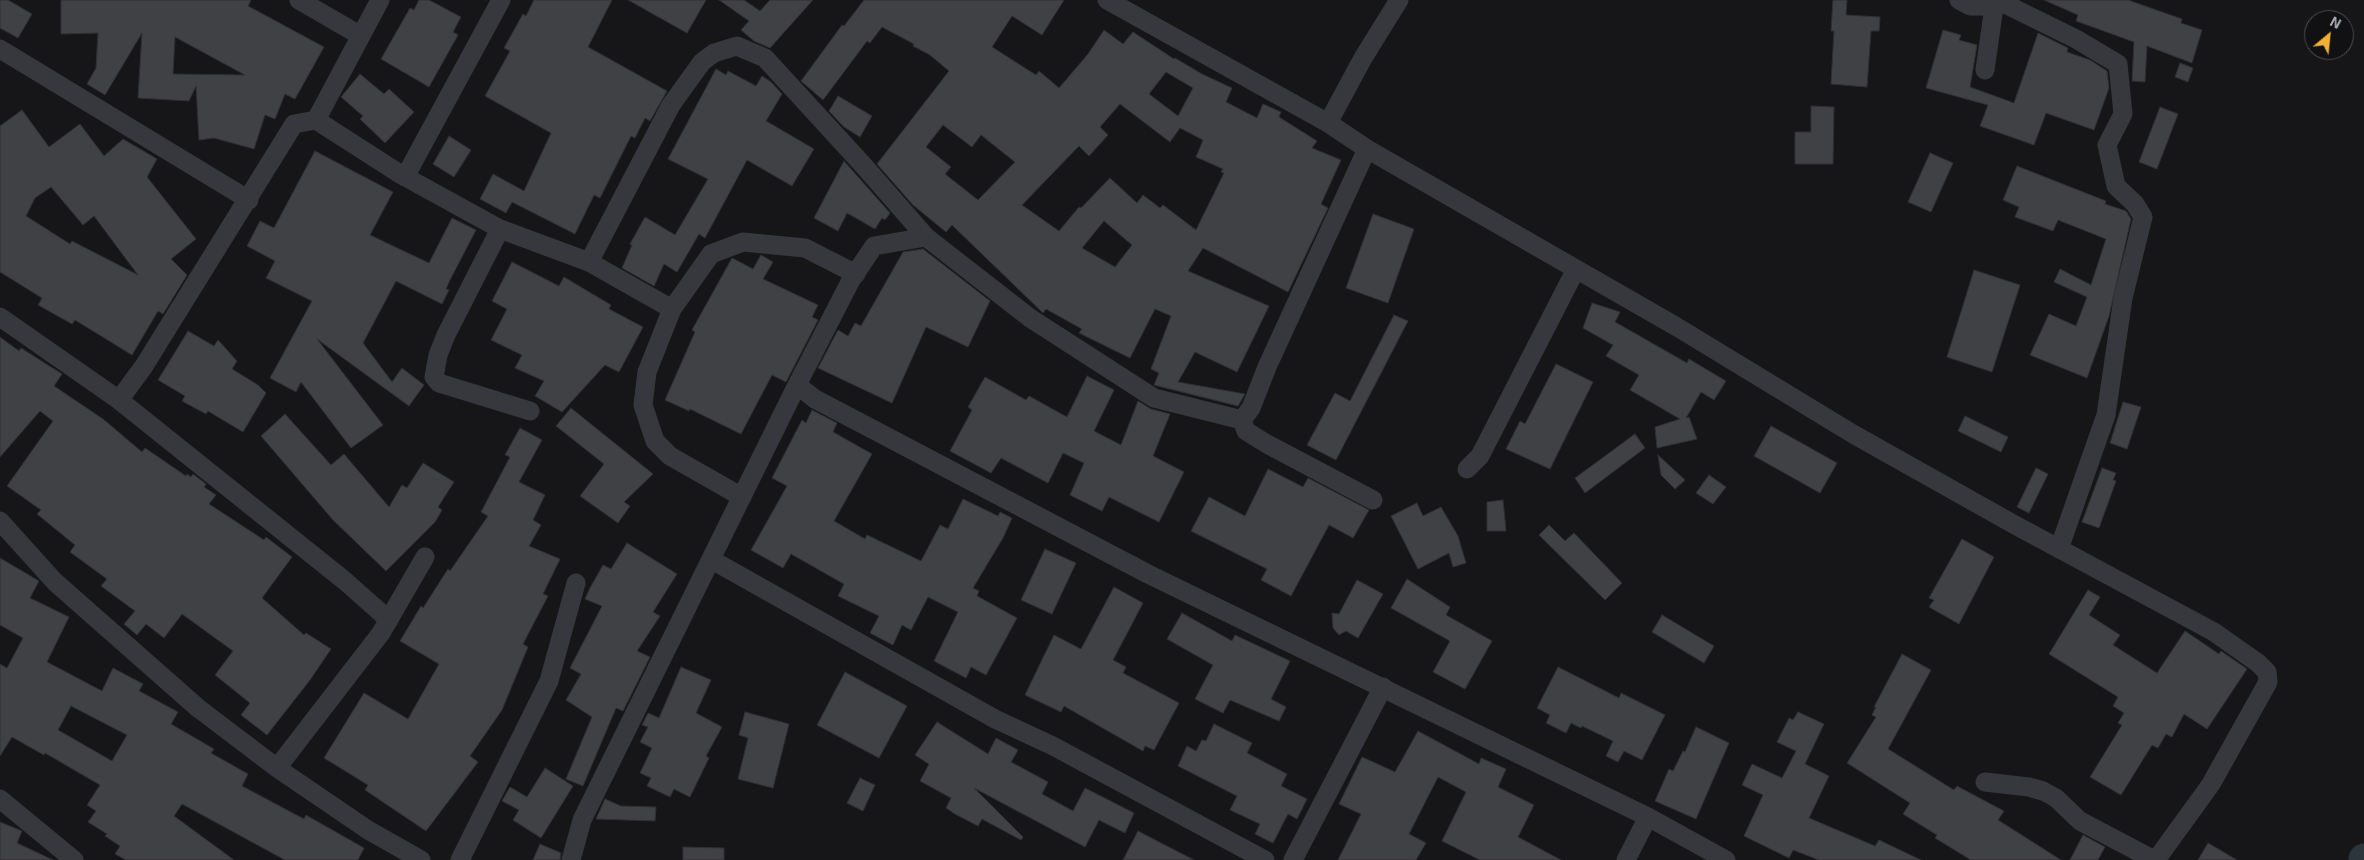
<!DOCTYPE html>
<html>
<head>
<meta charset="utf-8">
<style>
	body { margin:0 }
	#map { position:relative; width:2364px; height:860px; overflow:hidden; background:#161618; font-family:"Exo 2",sans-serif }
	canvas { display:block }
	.north { position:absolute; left:2304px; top:10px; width:50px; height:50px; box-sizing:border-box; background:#111113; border:1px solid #4d4f55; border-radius:50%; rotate:28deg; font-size:14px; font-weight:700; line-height:20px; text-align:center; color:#a8adb8 }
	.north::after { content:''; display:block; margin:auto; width:18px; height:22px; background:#f2b134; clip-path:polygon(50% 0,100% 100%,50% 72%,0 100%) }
</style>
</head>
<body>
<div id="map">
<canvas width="2364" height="860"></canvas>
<div class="north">N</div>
</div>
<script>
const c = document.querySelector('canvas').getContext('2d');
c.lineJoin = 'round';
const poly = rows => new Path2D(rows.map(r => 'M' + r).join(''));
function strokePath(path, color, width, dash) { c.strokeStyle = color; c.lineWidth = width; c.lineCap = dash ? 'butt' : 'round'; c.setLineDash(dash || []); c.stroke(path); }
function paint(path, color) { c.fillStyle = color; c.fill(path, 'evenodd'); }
const river = poly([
	[2364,860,2364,859]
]);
const building = poly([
	[0,0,8,0,32,14,18,38,0,28,0,0],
	[61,0,251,0,248,6,324,47,295,99,285,94,275,119,265,115,254,149,214,138,199,140,196,86,189,101,138,98,142,33,105,95,87,84,96,68,98,33,61,34,61,0],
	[175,37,245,75,173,74,175,37],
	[419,0,429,0,461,17,453,32,458,35,429,87,381,59,410,8,414,10,419,0],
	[534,0,612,0,588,47,667,91,650,121,645,118,635,138,631,136,600,198,594,195,575,234,512,202,506,213,480,199,493,174,524,191,551,133,485,96,510,51,504,48,523,14,526,16,534,0],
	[628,0,706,0,687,33,628,0],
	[719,0,744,0,760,11,770,0,813,0,770,48,754,41,741,30,749,21,719,0],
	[864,0,1064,0,1042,35,1012,16,992,47,1036,75,1039,71,1059,88,1088,54,1104,30,1123,44,1133,32,1174,59,1175,58,1202,74,1232,88,1226,102,1257,118,1263,104,1281,112,1279,117,1317,141,1312,148,1341,160,1321,204,1328,208,1288,292,1203,248,1188,271,1269,306,1237,372,1195,352,1178,382,1245,394,1238,406,1154,385,1159,373,1151,369,1171,316,1155,309,1130,358,1079,333,1082,329,1046,309,1043,313,952,225,946,232,913,205,877,164,949,71,930,55,913,46,914,44,882,27,870,43,867,41,823,100,801,81,842,25,844,26,864,0],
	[1166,72,1193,88,1178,116,1149,94,1166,72],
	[1120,104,1170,142,1180,128,1203,140,1196,157,1223,169,1221,172,1224,173,1196,230,1163,205,1160,208,1143,195,1137,203,1110,178,1081,208,1079,207,1059,231,1022,205,1079,146,1089,156,1108,135,1100,127,1120,104],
	[943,125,972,147,981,135,1015,162,978,200,945,174,951,167,926,147,943,125],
	[1104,221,1132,245,1115,267,1082,248,1104,221],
	[1833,0,1847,0,1846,15,1880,17,1879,31,1871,31,1867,87,1831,84,1834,31,1831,31,1833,0],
	[2044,0,2128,0,2182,19,2181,23,2202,30,2192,63,2147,46,2145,82,2132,81,2134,42,2076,21,2078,15,2044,0],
	[1943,30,1961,35,1959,40,1977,45,1970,87,2014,103,2038,33,2068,48,2067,52,2090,60,2107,71,2109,88,2094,130,2046,113,2034,145,1980,126,1988,105,1926,88,1943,30],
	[2180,63,2193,68,2188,82,2175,77,2180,63],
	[716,69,726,75,728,71,756,86,762,76,771,82,782,94,766,121,814,149,792,186,747,160,705,238,699,234,677,272,664,264,654,286,622,268,632,245,630,244,645,217,675,235,708,179,668,159,716,69],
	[360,74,384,94,389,89,414,112,385,143,360,119,363,116,341,97,360,74],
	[838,96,872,116,860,137,844,127,829,111,838,96],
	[1811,106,1834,107,1833,164,1795,164,1795,132,1811,132,1811,106],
	[2160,107,2178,114,2157,169,2139,162,2160,107],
	[22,110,49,147,80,124,104,156,123,139,157,159,147,177,196,239,171,259,187,275,163,314,158,311,132,355,75,320,72,324,38,305,42,298,0,272,0,126,22,110],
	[51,187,83,225,94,216,138,275,72,241,70,244,26,216,35,198,51,187],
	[449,136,471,150,454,177,433,164,449,136],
	[315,151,393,192,370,235,429,263,452,218,476,230,450,280,446,289,449,290,442,304,396,281,363,343,392,382,402,368,424,385,409,406,317,339,383,425,351,448,301,382,296,392,270,378,312,301,266,278,275,261,247,246,260,221,274,228,315,151],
	[1930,153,1953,163,1931,212,1908,202,1930,153],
	[844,161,890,213,885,220,882,218,875,229,847,213,838,231,814,218,844,161],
	[2017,166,2106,201,2105,204,2126,211,2131,219,2109,316,2087,378,2030,355,2049,314,2076,326,2087,297,2054,282,2060,269,2091,285,2106,239,2058,220,2053,231,2015,217,2019,207,2003,200,2017,166],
	[1373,214,1414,229,1388,303,1346,288,1373,214],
	[923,249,990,301,968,347,926,327,892,403,818,368,838,330,848,336,855,323,861,326,903,252,923,249],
	[761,255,773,262,763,279,818,305,812,317,818,320,786,382,772,375,741,434,690,409,689,411,665,400,695,332,692,330,732,258,753,269,761,255],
	[512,262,559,286,564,277,611,305,609,309,643,327,619,372,605,365,562,412,535,396,544,381,515,368,522,355,491,340,507,309,492,301,512,262],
	[1974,270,2020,285,1992,372,1947,357,1974,270],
	[1592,303,1620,312,1615,322,1687,363,1689,359,1726,381,1714,400,1701,392,1686,418,1689,417,1697,439,1657,448,1655,427,1680,419,1630,390,1639,375,1606,356,1613,345,1583,328,1592,303],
	[1394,315,1408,321,1336,460,1307,445,1335,393,1350,401,1394,315],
	[188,331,214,346,218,340,237,361,232,369,258,385,266,393,243,432,208,411,206,414,182,401,185,396,158,380,188,331],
	[0,337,19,351,21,348,62,374,54,386,103,419,142,452,145,448,186,476,187,474,191,477,193,474,206,484,204,487,216,495,209,504,264,540,266,537,292,557,262,598,304,635,306,633,331,649,310,680,267,735,241,715,250,703,215,675,233,651,182,614,164,638,146,624,137,635,124,624,135,611,101,586,107,579,70,552,75,545,37,514,41,510,7,486,53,421,40,411,0,457,0,337],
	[1556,364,1593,382,1550,469,1506,449,1520,421,1525,424,1556,364],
	[1087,376,1114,390,1094,431,1121,445,1138,401,1151,409,1170,414,1153,456,1184,472,1159,522,1109,497,1102,511,1070,495,1084,463,1063,453,1048,483,1001,458,991,473,950,451,972,410,968,407,985,377,1026,400,1029,396,1067,417,1087,376],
	[2123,402,2141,407,2127,449,2110,443,2123,402],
	[571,408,653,474,624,502,630,506,618,523,580,496,604,464,556,426,571,408],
	[812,410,837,423,833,432,872,454,834,521,865,539,867,535,921,561,940,525,948,529,963,499,998,516,1000,512,1012,518,1003,538,973,588,979,591,977,596,1017,618,986,675,971,667,966,678,934,661,958,612,928,597,911,630,902,625,893,645,870,633,879,616,838,596,844,584,791,554,783,568,751,550,787,486,772,478,802,420,806,423,812,410],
	[285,414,331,465,344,454,389,507,402,485,407,488,423,463,454,482,438,507,442,510,435,522,386,571,333,520,261,436,285,414],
	[1965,416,2008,437,2001,452,1958,431,1965,416],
	[1771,426,1837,463,1820,493,1754,456,1771,426],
	[520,428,542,440,519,482,545,495,533,520,541,525,529,546,560,559,543,594,548,596,523,644,528,647,502,710,470,756,478,762,426,831,365,790,368,785,324,758,364,693,408,719,439,664,400,641,421,606,423,608,448,569,450,571,488,516,481,512,510,457,505,455,520,428],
	[1635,434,1645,448,1585,493,1575,478,1635,434],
	[1658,455,1685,480,1675,489,1661,475,1658,455],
	[2036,468,2048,474,2029,513,2017,507,2036,468],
	[2102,468,2116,473,2113,480,2116,481,2099,528,2082,522,2102,468],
	[1268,469,1303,487,1308,478,1369,510,1353,538,1329,525,1291,596,1261,580,1267,569,1191,531,1209,497,1245,516,1268,469],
	[1709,475,1726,487,1713,504,1696,493,1709,475],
	[1503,500,1506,531,1487,531,1487,502,1503,500],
	[1417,503,1423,516,1441,507,1458,536,1466,563,1453,567,1449,553,1418,569,1391,516,1417,503],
	[1549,525,1565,541,1574,533,1622,583,1605,600,1539,535,1549,525],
	[1962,539,1994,557,1959,624,1929,607,1934,600,1929,598,1962,539],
	[627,543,677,574,653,612,660,616,637,651,650,657,623,711,616,708,583,786,566,779,592,717,566,700,581,674,570,668,602,606,585,599,590,588,603,565,611,569,627,543],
	[1045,549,1076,563,1052,614,1021,600,1045,549],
	[0,558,39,581,30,598,69,617,47,662,102,691,113,668,143,684,139,691,178,712,171,724,214,749,211,753,248,774,242,786,304,819,306,815,364,848,358,860,285,860,182,804,174,816,234,860,126,860,115,854,120,846,105,836,107,834,88,822,96,811,87,805,100,785,45,753,44,755,12,737,0,756,0,664,7,668,23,638,0,625,0,558],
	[71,706,127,735,112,761,58,730,71,706],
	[1407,579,1450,607,1446,615,1492,641,1465,689,1433,672,1450,641,1391,608,1407,579],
	[1357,580,1383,594,1358,638,1346,631,1339,635,1333,628,1332,613,1339,614,1357,580],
	[1114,587,1143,603,1113,660,1126,667,1123,673,1179,703,1154,750,1145,746,1143,751,1064,706,1061,712,1025,695,1054,635,1081,649,1114,587],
	[2088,590,2100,597,2089,615,2120,635,2113,645,2157,673,2185,631,2219,654,2221,651,2247,669,2207,729,2184,714,2172,737,2166,734,2158,748,2152,745,2121,795,2090,777,2122,725,2118,723,2124,713,2113,706,2118,697,2049,654,2088,590],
	[1182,613,1232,641,1235,635,1290,661,1271,699,1286,707,1279,721,1230,700,1223,713,1195,699,1213,665,1167,639,1182,613],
	[1662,615,1714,646,1704,663,1652,632,1662,615],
	[1902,654,1931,670,1888,749,1954,790,1957,786,2004,811,1998,820,2061,860,1971,860,1935,838,1937,835,1903,814,1910,803,1847,763,1876,717,1872,715,1876,707,1874,707,1902,654],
	[681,667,711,680,696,713,722,727,706,756,709,758,690,797,674,789,670,797,647,786,651,778,640,773,652,748,640,742,648,727,642,725,648,713,659,718,681,667],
	[1558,667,1619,698,1621,693,1665,715,1642,760,1624,751,1618,762,1606,756,1613,741,1582,726,1581,728,1571,723,1566,733,1546,723,1550,715,1537,708,1558,667],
	[845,672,907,706,879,758,817,725,845,672],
	[745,712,789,724,773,788,738,779,748,738,739,735,745,712],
	[1798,712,1824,724,1805,764,1829,776,1809,818,1875,846,1879,840,1921,860,1819,860,1793,850,1789,858,1744,836,1763,795,1742,785,1752,764,1782,778,1796,751,1777,742,1789,718,1793,720,1798,712],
	[937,722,988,754,996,738,1018,750,1011,762,1048,782,1042,794,1073,811,1085,788,1134,813,1125,833,1099,820,1085,847,974,788,1023,837,1021,840,982,819,978,826,955,814,946,808,951,798,920,781,929,764,915,755,937,722],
	[1214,724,1252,743,1247,753,1287,774,1281,786,1307,799,1297,819,1288,814,1273,843,1255,834,1260,824,1230,810,1237,796,1178,766,1187,746,1196,751,1202,740,1206,741,1214,724],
	[1696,727,1729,743,1696,819,1655,801,1669,769,1673,771,1683,751,1685,752,1696,727],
	[1418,731,1479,764,1481,758,1506,769,1498,787,1534,805,1518,837,1561,860,1480,860,1442,841,1466,792,1438,777,1409,834,1426,843,1416,860,1338,860,1361,814,1339,804,1362,757,1395,772,1418,731],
	[545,768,573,786,541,838,513,820,519,810,502,801,510,787,527,797,545,768],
	[860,778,875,785,863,811,847,803,860,778],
	[605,799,621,806,656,807,655,821,596,819,605,799],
	[0,822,22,831,17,843,53,860,0,860,0,822],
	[1138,831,1194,860,1123,860,1138,831],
	[2083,835,2105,847,2098,860,2070,860,2083,835],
	[2208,843,2237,860,2198,860,2208,843],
	[540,844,561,853,560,860,533,860,540,844],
	[683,847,724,848,724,860,683,860,683,847]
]);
const minor = poly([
	[299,0,361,36],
	[1107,0,1328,123,1367,149,1677,327,1853,434,2015,525,2214,632,2258,663,2267,672,2268,682,2211,784,2156,860],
	[1959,0,1970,6,1983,6,1994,0],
	[1997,0,2076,39,2118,64,2123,114,2107,145,2116,186,2135,204,2143,217,2123,298,2106,415,2059,549],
	[0,49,249,200],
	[1985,70,1995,0],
	[316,120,380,0],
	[1328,123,1363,58,1399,0],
	[405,177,501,0],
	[500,229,446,335,438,355,434,377,439,383,530,411],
	[926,237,874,246,851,280,797,385,815,399,1148,574,1648,817,1726,860],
	[589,262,671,105,702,62,714,53,737,46,765,58,864,166,926,237,1030,318,1154,398,1242,420,1246,431,1267,444,1373,500],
	[0,317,119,400,345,581,389,620],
	[119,400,144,366,294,124,316,120,400,174,500,229,589,262,672,309],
	[1242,420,1251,408,1267,367,1367,149],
	[1467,469,1480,456,1576,269],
	[742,497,670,456,655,441,643,405,647,372,672,309,711,254,743,242,805,248,856,274],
	[0,521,55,582,198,708,277,768,368,830,421,860],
	[712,560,995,719,1053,746,1265,860],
	[277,768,381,633,425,557],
	[1985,782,2029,787,2043,791,2056,798,2080,821,2154,860],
	[0,799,74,860],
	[460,860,549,681,576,583],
	[571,860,582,820,797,385],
	[1293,860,1383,687],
	[1626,860,1648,817]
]);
strokePath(river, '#2c353c', 31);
paint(building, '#404145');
strokePath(building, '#303034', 1);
strokePath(minor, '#37383d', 19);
</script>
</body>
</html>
